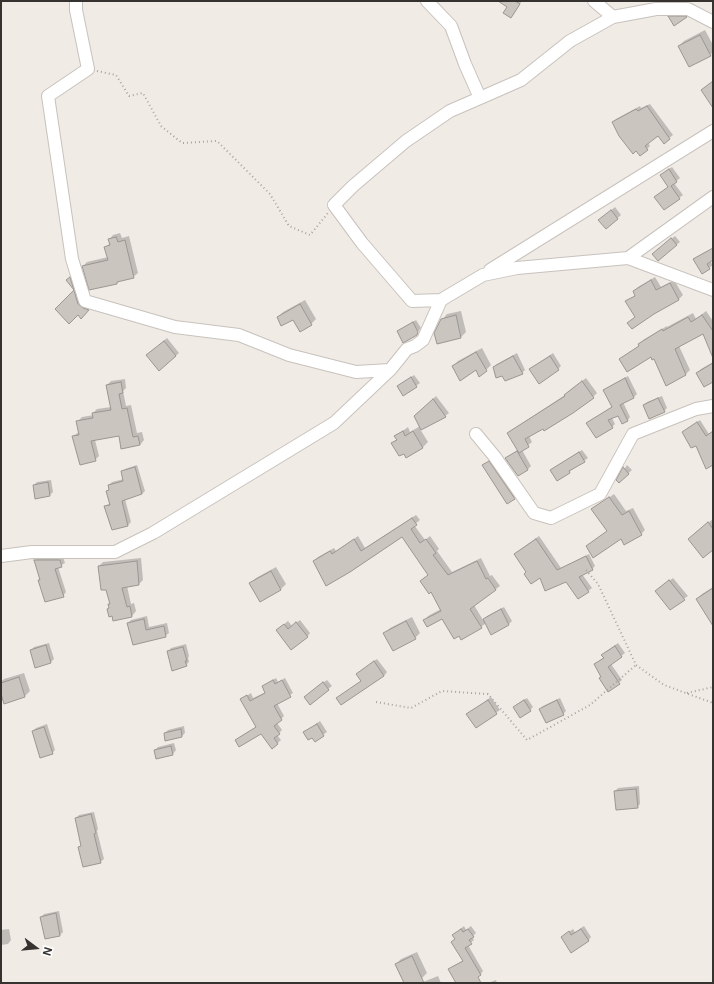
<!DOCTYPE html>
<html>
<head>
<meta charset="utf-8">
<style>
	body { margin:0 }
	#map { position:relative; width:714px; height:984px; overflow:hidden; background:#f1ebe6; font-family:Inter,sans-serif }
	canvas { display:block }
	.frame { position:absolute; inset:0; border:2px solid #353230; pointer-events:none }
	.north { position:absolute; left:16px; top:928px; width:40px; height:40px; -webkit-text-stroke:3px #fff; paint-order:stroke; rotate:106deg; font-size:11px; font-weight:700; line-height:16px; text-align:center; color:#353230 }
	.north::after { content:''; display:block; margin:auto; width:14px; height:18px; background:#353230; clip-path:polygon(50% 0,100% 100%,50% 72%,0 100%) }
</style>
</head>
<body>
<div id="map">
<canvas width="714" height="984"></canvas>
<div class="frame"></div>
<div class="north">N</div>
</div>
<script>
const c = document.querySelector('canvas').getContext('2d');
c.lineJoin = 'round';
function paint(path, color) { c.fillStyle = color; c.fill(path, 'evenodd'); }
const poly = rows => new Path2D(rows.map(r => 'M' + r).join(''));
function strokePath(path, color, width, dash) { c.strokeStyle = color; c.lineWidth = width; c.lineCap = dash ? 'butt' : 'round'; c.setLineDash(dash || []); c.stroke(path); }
const shadow = poly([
	[500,1,522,1,511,17,508,6],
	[672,14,688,14,675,24,669,17],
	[705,30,713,45,713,52,710,55,679,46,684,41],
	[650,104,673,135,664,142,658,135,648,143,650,146,647,149,613,122,616,119,640,106,641,108],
	[672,167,680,178,674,183,683,195,664,209,669,187,661,175],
	[615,207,621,215,606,228,603,217],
	[120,233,122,238,129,236,138,273,133,277,120,280,117,283,83,266,87,262,108,257,106,247,110,243,109,240,113,235],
	[675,236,680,242,676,245,656,251],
	[713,248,713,259,710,261,713,265,709,268,698,256],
	[72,276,93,305,81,317,78,314,56,309,75,290,67,280],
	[655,277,661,287,674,280,683,295,679,299,654,313,636,317,626,301,636,295,634,291,638,287],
	[305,300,316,319,311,324,294,318,278,317,283,312],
	[461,311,466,332,461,337,442,320,447,314],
	[706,311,713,321,713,356,704,333,679,346,690,370,686,374,667,385,655,357,651,356,620,359,640,345,643,340,667,326,667,327,693,313,696,319],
	[416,320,421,328,416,334,398,331],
	[167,338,179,353,160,369,151,352],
	[482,348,491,365,486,370,453,366,458,361],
	[517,353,525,370,522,373,494,367,497,364],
	[553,353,561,366,558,369,534,366],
	[713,362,713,380,697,373,701,369],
	[414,375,420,383,416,386,399,386],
	[628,376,637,394,634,397,623,402,630,417,627,421,618,415,612,418,615,424,612,427,587,423,613,406,604,390,608,387],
	[586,378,597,393,593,397,529,436,532,442,522,450,531,466,528,469,506,458,518,450,508,433,512,430,565,395,569,391],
	[125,379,126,388,123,391,126,406,131,405,137,433,142,432,144,440,140,445,119,435,95,440,99,456,95,460,73,436,79,432,78,421,82,417,94,415,93,413,97,409,111,407,107,385,111,381],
	[436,396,449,413,445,416,420,429,428,442,423,447,406,456,392,443,397,439,396,436,408,427,410,432,420,426,416,416],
	[662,396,667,408,664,411,644,405,647,402],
	[700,420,709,434,713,431,713,464,696,444,683,432],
	[582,450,588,458,558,480,551,470],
	[492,459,517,495,514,498,483,465],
	[137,465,145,491,142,494,125,499,131,522,128,525,112,529,105,506,110,503,107,491,110,488,109,485,112,482,124,479,122,472,125,469],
	[627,465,632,470,619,482,617,480],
	[51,480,53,492,50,495,36,498,34,485,37,482],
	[614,494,626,511,633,508,645,530,641,534,621,537,607,531,597,506],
	[416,515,420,520,414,525,425,540,430,536,439,549,437,551,452,572,481,558,490,576,492,575,500,586,474,605,483,620,487,616,504,607,512,621,509,624,492,633,486,623,481,627,443,618,425,620,428,616,441,609,431,591,429,575,402,535,350,572,314,561,318,557,334,548,336,551,358,536,365,548],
	[713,519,713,549,693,535],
	[539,536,561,568,589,554,595,566,592,569,582,574,592,588,588,591,578,598,567,580,540,577,527,572,518,551],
	[38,557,63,557,65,563,58,567,66,592,63,596,41,579,35,560],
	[141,558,143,580,139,584,127,586,131,604,134,603,136,611,132,616,110,607,109,604,111,603,99,566,103,562],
	[276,567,286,584,281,589,260,601,251,583,256,578],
	[673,578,688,596,670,608,660,588],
	[713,587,713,619,697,599,702,594],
	[147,616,149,627,167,623,169,633,165,636,133,643,128,623,131,620],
	[412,617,420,633,415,638,385,633,390,628],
	[300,620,310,633,307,637,277,630,288,621,292,626],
	[49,643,54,659,51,662,31,650,34,647],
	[618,643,625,653,611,664,622,680,609,691,595,664,604,657,603,655,605,652],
	[186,644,189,656,188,658,189,662,186,665,168,652,171,648],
	[377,659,387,672,384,676,362,681,357,674],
	[24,673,30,691,25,696,1,690,1,682,4,679],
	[276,678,278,682,285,678,293,693,277,703,284,716,277,723,282,730,277,735,281,740,272,748,261,732,240,737,256,727,242,699,251,693,253,698,266,692,263,686],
	[327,680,332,686,310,703,308,694],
	[491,697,500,710,476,727,468,714],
	[527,698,533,707,530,710,517,704],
	[560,698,566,711,563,714,540,709,543,706],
	[320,721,327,732,315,740,313,737,304,732],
	[47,724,55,750,52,753,33,731,36,728],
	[184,726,185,733,182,736,166,739,165,733,168,730],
	[174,743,176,750,173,754,156,757,155,750,158,747],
	[639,786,640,804,637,807,615,791,618,788],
	[94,812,98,829,97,831,104,859,100,862,79,847,82,845,76,818,79,815],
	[59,911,63,932,60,935,46,938,41,917,44,914],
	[464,926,466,930,471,926,476,933,472,937,474,940,468,945,483,971,480,975,461,983,457,983,453,966,464,960,453,935],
	[584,926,591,937,588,941,562,937,573,929,575,932],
	[9,929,11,940,8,944,1,945,1,930],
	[417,952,427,973,422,978,412,983,405,983,396,964,401,959],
	[438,976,441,983,422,983,423,982],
	[496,980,497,983,488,983]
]);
const building = poly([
	[498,1,515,1,520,4,511,18,503,13,507,7,498,1],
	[668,16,686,16,687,17,674,26,668,16],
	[700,35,711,56,689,67,678,46,700,35],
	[713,81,713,108,701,90,713,81],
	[647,106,670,139,664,144,658,136,645,146,648,150,640,156,636,151,633,154,619,136,612,122,636,109,638,111,647,106],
	[669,169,677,182,671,186,680,199,664,210,654,197,668,187,660,175,669,169],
	[611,210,618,219,606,229,598,220,611,210],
	[116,237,118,242,125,240,134,278,117,282,117,284,89,290,82,266,108,260,104,247,110,245,108,239,116,237],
	[671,238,677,245,658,261,652,254,671,238],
	[713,248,713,260,707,264,710,269,702,274,693,259,713,248],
	[70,277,78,304,83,308,89,310,81,319,78,315,69,324,55,309,74,290,66,280,70,277],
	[651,280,656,290,670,283,679,300,654,314,632,329,627,323,635,317,625,301,635,296,633,291,651,280],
	[300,304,312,325,300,332,293,320,281,326,277,317,300,304],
	[456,315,461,338,437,344,434,333,441,319,456,315],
	[702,315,713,331,713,358,703,334,675,349,686,375,666,386,654,359,652,360,651,357,627,372,619,359,639,346,638,344,662,329,663,331,688,317,691,322,702,315],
	[413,322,418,332,417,335,403,343,397,331,413,322],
	[164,341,176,356,159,371,146,355,164,341],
	[476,352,487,371,479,377,476,370,460,381,452,366,476,352],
	[513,356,523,374,505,381,502,376,496,378,493,367,513,356],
	[550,356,559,370,539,384,529,369,550,356],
	[713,363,713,382,704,387,696,373,713,363],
	[411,377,417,387,403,396,397,386,411,377],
	[625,378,634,398,620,405,628,421,622,424,618,416,608,420,613,428,596,438,586,423,612,407,603,390,625,378],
	[582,381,594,398,573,413,544,431,543,429,525,439,529,447,519,453,507,433,565,396,564,395,582,381],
	[121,382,123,393,119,394,122,409,127,408,133,437,138,436,140,445,121,449,119,436,91,441,96,461,80,465,72,436,79,435,76,421,93,418,92,413,111,410,106,385,121,382],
	[658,398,665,412,649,419,643,405,658,398],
	[433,399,446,417,421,430,414,416,433,399],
	[697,422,706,436,713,431,713,465,706,469,696,446,691,448,682,432,697,422],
	[403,431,405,436,413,431,423,448,406,458,404,454,399,456,391,443,397,440,394,436,403,431],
	[517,451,528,470,518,476,505,458,517,451],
	[579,452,585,462,569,471,570,473,557,481,550,470,579,452],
	[489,461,515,499,507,504,482,465,489,461],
	[135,467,142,494,122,501,128,526,112,530,104,506,110,505,106,491,109,490,108,485,123,481,121,471,135,467],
	[623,467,629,474,619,483,616,480,623,467],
	[48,482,50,496,35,499,33,485,48,482],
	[609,497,622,515,629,511,642,535,624,545,621,539,593,558,586,546,607,531,591,509,609,497],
	[412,518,417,525,411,529,420,543,426,539,436,553,433,555,448,575,477,561,486,579,488,578,496,590,470,609,482,628,461,640,459,636,454,639,442,619,427,627,423,620,441,611,431,592,429,594,420,581,428,575,402,537,350,572,326,586,313,561,330,551,332,554,354,539,361,551,412,518],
	[708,522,713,529,713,550,703,558,688,539,708,522],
	[536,539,557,570,586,556,593,570,579,577,589,592,578,599,566,582,545,591,540,578,531,584,524,574,526,572,514,554,536,539],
	[34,560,60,560,62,567,55,569,64,597,45,602,38,580,40,580,34,560],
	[137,561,139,585,122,588,127,607,130,606,132,617,113,621,112,616,109,617,107,609,109,608,108,604,110,604,106,590,101,590,98,566,137,561],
	[271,571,281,590,260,602,249,583,271,571],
	[669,580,685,600,670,610,655,591,669,580],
	[713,588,713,626,696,599,713,588],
	[501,609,509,625,491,635,483,619,501,609],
	[144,619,146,630,164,626,166,637,133,645,127,623,144,619],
	[406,621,416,639,393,651,383,633,406,621],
	[296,622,308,637,291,650,276,630,284,624,288,629,296,622],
	[46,645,51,663,35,668,30,650,46,645],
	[615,646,622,657,608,667,620,684,608,692,599,678,601,677,594,664,604,658,601,655,615,646],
	[183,647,187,661,185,661,187,666,172,671,167,651,183,647],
	[374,661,384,676,341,705,336,698,361,681,356,674,374,661],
	[19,677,25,697,4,704,1,694,1,683,19,677],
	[273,680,275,684,282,680,291,697,274,706,282,720,274,726,280,734,274,738,278,744,272,749,261,734,239,747,235,740,256,727,240,699,247,695,250,701,265,693,262,686,273,680],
	[323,682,329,690,310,705,304,697,323,682],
	[488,700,497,714,476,728,466,714,488,700],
	[524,700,531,711,520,718,513,707,524,700],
	[557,700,564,715,546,723,539,709,557,700],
	[317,724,324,736,315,742,312,738,308,740,303,732,317,724],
	[44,727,53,754,40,758,32,731,44,727],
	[181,729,182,737,165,741,164,733,181,729],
	[171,746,173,755,156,759,154,750,171,746],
	[636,789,638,808,616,810,614,791,636,789],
	[91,814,96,833,94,834,101,863,83,867,78,847,81,846,75,818,91,814],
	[56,913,60,936,45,939,40,917,56,913],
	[461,929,463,932,468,929,474,937,469,940,472,944,465,948,481,975,478,977,481,983,456,983,448,969,463,961,451,942,455,939,452,935,461,929],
	[581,929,589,941,571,953,561,937,569,931,571,935,581,929],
	[412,956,424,983,404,983,395,964,412,956]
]);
const path = poly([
	[97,71,116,75,129,96,143,93,161,126,182,143,217,141,270,194,289,226,310,235,328,213],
	[586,570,598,584,636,665,664,685,713,703],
	[687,693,713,687],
	[376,702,411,708,442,691,488,694,527,740,590,705,636,665]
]);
const minor = poly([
	[76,1,76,10,88,69,48,96,72,259,85,301,175,327,239,335,289,355,356,372,390,370,407,349,415,346,423,340,441,300,483,275,517,268,628,258,713,197],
	[427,1,451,26,465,64,480,98,450,111,406,141,353,186,334,205,362,243,412,301,441,300],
	[594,1,613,17],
	[480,98,521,80,570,41,613,17,656,9,688,9,713,22],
	[628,258,713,290],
	[490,270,713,131],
	[476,434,495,457,534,513,551,518,600,494,633,434,696,409,713,406],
	[1,556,32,552,115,552,153,533,334,423,390,370]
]);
paint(shadow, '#0003');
paint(building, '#cbc5c0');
strokePath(building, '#9b9691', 1);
strokePath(minor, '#c8c2bd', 14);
strokePath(path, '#a9a4a0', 2, [1, 3]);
strokePath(minor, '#fff', 12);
</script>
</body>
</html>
